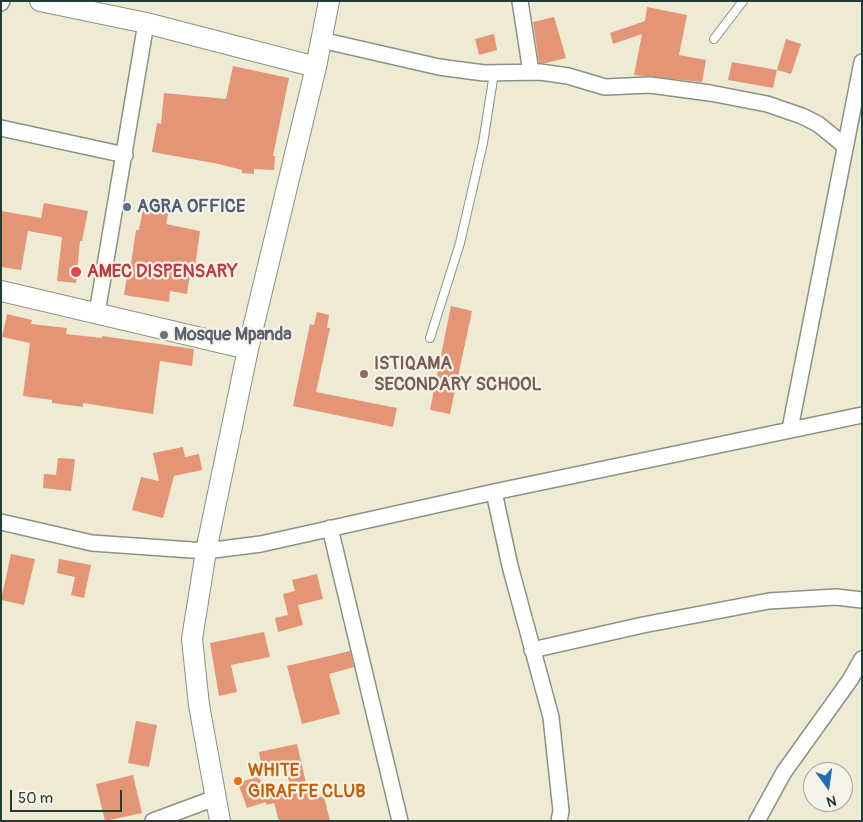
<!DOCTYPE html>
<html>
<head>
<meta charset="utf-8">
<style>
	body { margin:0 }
	#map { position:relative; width:863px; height:822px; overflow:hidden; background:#efead4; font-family:Pangolin,sans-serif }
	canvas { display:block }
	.frame { position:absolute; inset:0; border:2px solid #1f3d34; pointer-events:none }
	.north { position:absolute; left:803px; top:762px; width:50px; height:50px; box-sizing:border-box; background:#f7f3e8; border:1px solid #a1aaa0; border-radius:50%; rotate:166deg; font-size:14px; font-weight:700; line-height:20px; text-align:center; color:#1f3d34 }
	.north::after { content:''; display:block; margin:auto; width:18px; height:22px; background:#1f6fb2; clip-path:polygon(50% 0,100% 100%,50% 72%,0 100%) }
	.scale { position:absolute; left:10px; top:790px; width:112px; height:22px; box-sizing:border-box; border:2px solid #1f3d34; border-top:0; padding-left:6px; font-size:15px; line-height:18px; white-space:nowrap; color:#1f3d34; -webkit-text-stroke:4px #f7f3e8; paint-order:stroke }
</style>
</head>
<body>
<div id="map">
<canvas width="863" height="822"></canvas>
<div class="frame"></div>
<div class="north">N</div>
<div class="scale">50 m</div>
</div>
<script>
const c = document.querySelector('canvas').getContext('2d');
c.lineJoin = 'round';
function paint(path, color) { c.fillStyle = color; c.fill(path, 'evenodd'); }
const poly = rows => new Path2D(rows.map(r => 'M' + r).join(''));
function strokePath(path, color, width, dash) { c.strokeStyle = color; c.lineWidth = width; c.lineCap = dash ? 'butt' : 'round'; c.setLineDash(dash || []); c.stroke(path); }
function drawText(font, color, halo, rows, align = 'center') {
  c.font = font + ' Pangolin,sans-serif'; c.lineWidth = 4.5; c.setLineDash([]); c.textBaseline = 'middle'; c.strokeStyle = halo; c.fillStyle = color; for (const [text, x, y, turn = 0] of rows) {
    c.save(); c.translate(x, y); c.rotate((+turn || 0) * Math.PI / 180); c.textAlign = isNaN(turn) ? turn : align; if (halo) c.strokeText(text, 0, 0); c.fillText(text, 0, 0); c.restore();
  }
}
const building = poly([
	[647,7,687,15,679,55,706,60,702,82,634,75,642,34,613,44,610,33,645,21],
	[554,17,566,58,546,63,539,63,533,22],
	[494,34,497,50,479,55,475,39],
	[786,39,801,44,791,74,777,70],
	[732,62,777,70,773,88,728,80],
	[233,66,289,78,273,156,275,156,274,170,254,169,254,174,242,173,242,170,219,164,152,152,157,123,161,124,164,93,226,99],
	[145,200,170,204,166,224,200,231,194,274,190,274,187,294,170,291,169,302,124,295,129,264,131,264,136,230,139,230],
	[44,203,88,211,82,241,80,241,76,283,57,281,62,237,28,231,21,270,1,267,1,211,41,218],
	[451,306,472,311,450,414,430,410],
	[317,312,329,315,327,328,330,328,316,392,397,408,393,427,293,406,310,324,314,325],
	[7,314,32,320,31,324,67,328,66,334,102,338,102,336,194,349,192,366,160,361,153,414,83,403,83,407,52,403,52,400,23,396,30,343,2,337],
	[183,447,185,457,199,454,202,470,174,476,163,518,132,510,141,477,159,481,153,453],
	[58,458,75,459,71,491,43,488,44,474,56,475],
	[11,554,35,559,24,605,1,600],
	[59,559,91,565,84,598,71,595,75,577,57,573],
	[317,574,323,599,298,605,303,625,278,632,275,618,288,615,283,594,295,591,292,580],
	[264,632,270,657,231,665,237,692,219,696,210,643],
	[350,651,354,667,329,674,340,714,302,724,287,666],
	[136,721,157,725,149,767,128,763],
	[297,744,310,800,324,796,330,821,279,821,274,803,266,805,266,802,247,808,238,783,259,776,264,792,290,786,285,763,262,768,259,752],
	[133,775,142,813,105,821,96,784]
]);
const service = poly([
	[714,39,743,1],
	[430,338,460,243,483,143,494,73]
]);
const minor = poly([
	[520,1,531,72],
	[1,3,2,1],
	[321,40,439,67,484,73,540,72,568,76,605,87,650,85,710,93,767,104,802,116,818,124,845,146],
	[1,128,125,155],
	[97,313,146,23],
	[790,429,862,62],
	[494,492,510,566,551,717,561,811,559,821],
	[1,522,92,543,206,551,261,544,494,492,862,415],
	[330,528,400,821],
	[532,650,643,625,769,601,836,597,862,600],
	[153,821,215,798],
	[757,821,784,772,850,680,862,659]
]);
const tertiary = poly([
	[40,1,146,23,316,67],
	[1,291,248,349],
	[220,821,199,705,192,639,206,551,248,349,316,67,329,1]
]);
const markers = [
	[127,207,5,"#5c6f8a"],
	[76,272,6,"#e0444e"],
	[164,335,5,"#6b7280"],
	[364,374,5,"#8d6e63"],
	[238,781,5,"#e8710a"]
];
const serviceNames = [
	["AGRA OFFICE",137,207]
];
const healthNames = [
	["AMEC DISPENSARY",87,272]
];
const worshipNames = [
	["Mosque Mpanda",174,335]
];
const educationNames = [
	["ISTIQAMA",374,364],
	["SECONDARY SCHOOL",374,385]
];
const foodNames = [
	["WHITE",248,771],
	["GIRAFFE CLUB",248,792]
];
paint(building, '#e39576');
strokePath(service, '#879484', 10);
strokePath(minor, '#879484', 18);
strokePath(tertiary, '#879484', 22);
strokePath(service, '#fff', 8);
strokePath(minor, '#fff', 15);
strokePath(tertiary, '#fff', 20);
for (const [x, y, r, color] of markers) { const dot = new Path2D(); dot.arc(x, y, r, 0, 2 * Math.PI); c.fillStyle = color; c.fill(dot); strokePath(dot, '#f7f3e8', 2); }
drawText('bold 18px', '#4e5e75', '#f7f3e8', serviceNames, 'left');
drawText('bold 18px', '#be3a42', '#f7f3e8', healthNames, 'left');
drawText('bold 18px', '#5b616d', '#f7f3e8', worshipNames, 'left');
drawText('bold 18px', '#785e54', '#f7f3e8', educationNames, 'left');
drawText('bold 18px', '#c56008', '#f7f3e8', foodNames, 'left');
</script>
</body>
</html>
